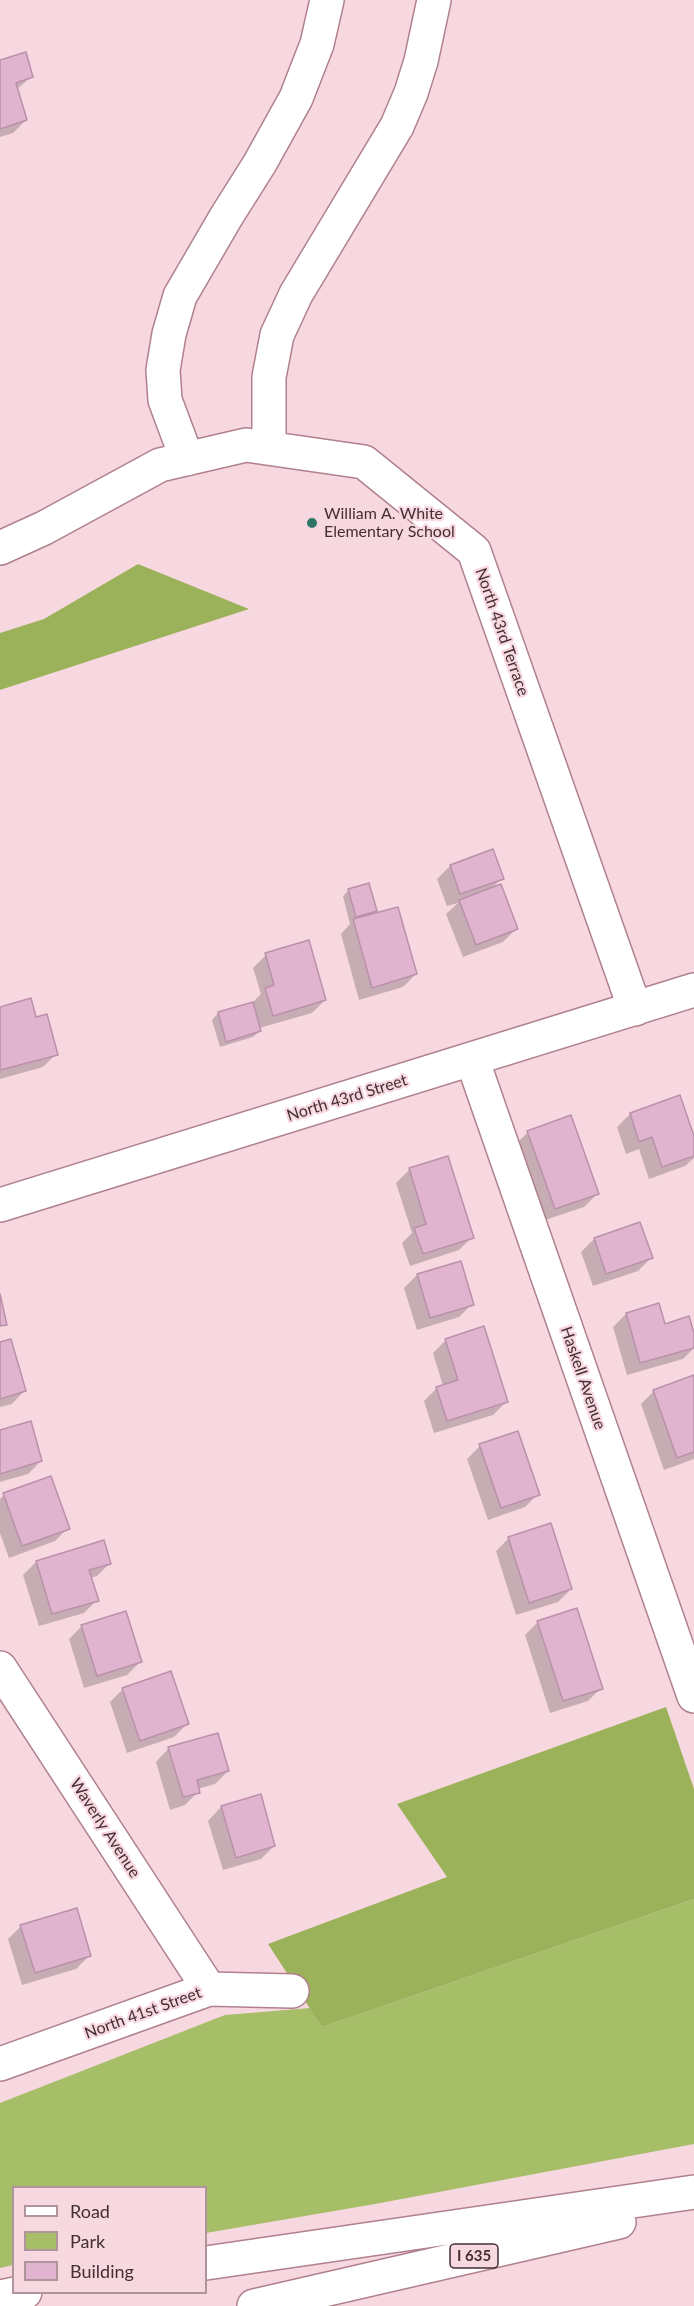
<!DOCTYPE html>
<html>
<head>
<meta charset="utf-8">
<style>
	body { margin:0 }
	#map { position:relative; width:694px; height:2306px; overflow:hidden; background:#f8d8e0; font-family:Lato,sans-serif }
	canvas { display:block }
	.legend { position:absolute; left:12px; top:2186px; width:195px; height:108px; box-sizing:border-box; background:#f8d8e0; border:2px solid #af949b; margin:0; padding:8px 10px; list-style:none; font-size:18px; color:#422e33 }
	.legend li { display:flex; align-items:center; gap:12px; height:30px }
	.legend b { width:30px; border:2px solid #af949b }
</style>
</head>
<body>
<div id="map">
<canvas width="694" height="2306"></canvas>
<ul class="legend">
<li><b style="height:8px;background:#fff"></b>Road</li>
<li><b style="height:16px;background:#a7be68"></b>Park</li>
<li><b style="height:16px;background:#e0b4ce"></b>Building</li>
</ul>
</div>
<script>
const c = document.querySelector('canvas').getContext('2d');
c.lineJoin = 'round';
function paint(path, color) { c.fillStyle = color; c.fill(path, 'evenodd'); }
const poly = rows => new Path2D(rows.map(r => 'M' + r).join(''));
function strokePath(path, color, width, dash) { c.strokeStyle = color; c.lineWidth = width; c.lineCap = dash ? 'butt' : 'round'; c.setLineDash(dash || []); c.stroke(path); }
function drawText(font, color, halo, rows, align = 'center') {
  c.font = font + ' Lato,sans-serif'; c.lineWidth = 4.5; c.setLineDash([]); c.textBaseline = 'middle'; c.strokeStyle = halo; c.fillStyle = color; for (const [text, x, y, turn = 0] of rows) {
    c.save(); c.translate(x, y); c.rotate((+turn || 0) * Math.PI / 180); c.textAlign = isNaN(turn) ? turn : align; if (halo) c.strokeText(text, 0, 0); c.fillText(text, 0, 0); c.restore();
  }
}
const green = poly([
	[694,1899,694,2144,375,2204,206,2233,206,2188,14,2188,13,2265,0,2268,0,2103,225,2015,310,2008,322,2027]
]);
const forest = poly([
	[138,564,249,609,0,690,0,633,44,619],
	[666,1707,694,1789,694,1899,322,2027,268,1944,447,1877,397,1804]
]);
const shadow = poly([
	[0,62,32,76,16,90,26,120,13,133,0,137],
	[492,851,502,878,491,889,516,929,503,942,463,957,446,914,458,903,447,906,437,879,450,866],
	[349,890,375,910,369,916,416,974,403,987,359,1000,341,934,350,924,343,896],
	[266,955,325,1000,312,1013,259,1028,260,1031,253,1037,220,1047,212,1020,218,1013,253,1002,261,994,253,968],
	[0,1008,35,1019,56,1054,43,1067,0,1079],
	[630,1114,694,1140,694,1158,685,1166,649,1179,639,1149,626,1154,617,1127],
	[528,1132,597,1194,584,1207,542,1221,515,1145],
	[447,1158,472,1237,459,1250,410,1266,402,1243,412,1233,396,1183,409,1170],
	[594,1239,651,1258,638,1271,593,1286,581,1252],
	[460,1263,472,1304,459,1317,417,1330,404,1288,417,1275],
	[626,1314,664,1325,694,1338,694,1348,683,1359,627,1375,613,1327],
	[446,1340,506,1402,493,1415,434,1433,424,1401,437,1388,443,1386,433,1353],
	[0,1344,25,1390,12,1404,0,1407],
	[694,1377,694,1459,664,1470,641,1404,654,1391],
	[0,1431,41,1461,28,1474,0,1482],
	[480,1446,538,1494,525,1507,488,1520,467,1459],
	[4,1495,68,1528,55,1541,9,1558,0,1533,0,1499],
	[509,1538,571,1589,558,1602,516,1615,496,1551],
	[36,1562,110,1563,97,1576,90,1578,97,1600,84,1613,39,1626,23,1575],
	[538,1622,601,1688,588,1701,550,1713,525,1635],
	[82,1626,140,1662,127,1675,84,1688,69,1639],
	[123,1689,187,1724,174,1737,127,1753,110,1702],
	[169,1748,228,1771,215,1784,197,1789,198,1792,185,1805,170,1810,156,1762],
	[260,1796,274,1846,261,1859,223,1870,208,1821,221,1807],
	[21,1926,89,1956,76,1969,22,1985,8,1939]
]);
const building = poly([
	[26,52,33,77,16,83,27,120,0,129,0,60,26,52],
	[493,849,504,879,460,894,450,865,493,849],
	[369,883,377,911,356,917,348,889,369,883],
	[501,884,518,929,476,945,459,900,501,884],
	[398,907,417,974,372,988,353,919,398,907],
	[309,940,326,1000,273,1016,265,988,274,985,265,953,309,940],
	[31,998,36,1017,47,1014,58,1055,0,1070,0,1007,31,998],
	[253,1002,261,1031,226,1042,218,1012,253,1002],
	[680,1095,694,1136,694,1156,662,1167,652,1137,639,1142,630,1113,680,1095],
	[571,1115,599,1194,555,1209,527,1131,571,1115],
	[448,1156,474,1238,423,1254,414,1228,426,1224,409,1168,448,1156],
	[640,1222,653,1258,606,1274,594,1238,640,1222],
	[461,1261,474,1305,430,1318,417,1274,461,1261],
	[0,1294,7,1325,0,1326,0,1294],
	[659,1303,665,1324,689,1316,694,1333,694,1348,640,1363,626,1313,659,1303],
	[484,1326,508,1402,447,1421,436,1387,458,1380,445,1339,484,1326],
	[11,1339,26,1391,0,1399,0,1342,11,1339],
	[694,1375,694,1452,677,1458,653,1390,694,1375],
	[31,1421,42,1461,0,1474,0,1430,31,1421],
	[518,1431,540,1495,501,1508,479,1444,518,1431],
	[51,1476,70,1529,22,1546,3,1493,51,1476],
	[551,1523,572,1589,529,1603,508,1537,551,1523],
	[104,1540,111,1564,89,1570,99,1601,52,1614,36,1561,104,1540],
	[577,1608,603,1689,563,1701,537,1621,577,1608],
	[126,1611,142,1662,97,1676,81,1625,126,1611],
	[171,1671,189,1724,140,1741,122,1688,171,1671],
	[218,1733,229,1771,197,1780,200,1793,183,1797,168,1747,218,1733],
	[261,1794,275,1846,236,1858,221,1806,261,1794],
	[77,1908,91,1956,35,1973,20,1925,77,1908]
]);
const minor = poly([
	[269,448,269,377,277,335,296,294,397,126,411,93,421,61,434,0],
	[187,459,165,400,163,370,169,334,180,296,226,217,260,163,296,98,317,44,327,0],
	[0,548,44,528,160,465,246,445,364,462,474,551,635,1009],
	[472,1059,694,1696],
	[0,1205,694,990],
	[0,1668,209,1989],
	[0,2064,209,1989,292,1991]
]);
const highway = poly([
	[206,2263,694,2192],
	[0,2297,25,2292],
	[254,2306,619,2222]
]);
const markers = [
	[312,523,6,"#30756a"]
];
const shields = [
	[474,2256,48]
];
const shieldNames = [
	["I 635",474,2256]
];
const poiNames = [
	["William A. White",324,514],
	["Elementary School",324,532]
];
const streetNames = [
	["North 43rd Terrace",502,632,71],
	["North 43rd Street",347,1098,-17],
	["Haskell Avenue",583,1378,71],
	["Waverly Avenue",105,1828,57],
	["North 41st Street",143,2013,-20]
];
paint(green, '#a7be68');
paint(forest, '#9bb25a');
paint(shadow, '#0003');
paint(building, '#e0b4ce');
strokePath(building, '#ba90aa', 1.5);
strokePath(minor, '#b0818d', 36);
strokePath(highway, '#b0818d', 36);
strokePath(minor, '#fff', 33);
strokePath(highway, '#fff', 33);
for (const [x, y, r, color] of markers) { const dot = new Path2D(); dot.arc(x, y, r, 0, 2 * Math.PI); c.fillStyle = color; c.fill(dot); strokePath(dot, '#f8d8e0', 2); }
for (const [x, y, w] of shields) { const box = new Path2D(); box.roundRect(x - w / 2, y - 12, w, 24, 4.5); c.fillStyle = '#f8d8e0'; c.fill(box); strokePath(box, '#422e33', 1.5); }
drawText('bold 15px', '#422e33', null, shieldNames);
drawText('16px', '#422e33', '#f8d8e0', poiNames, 'left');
drawText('16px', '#422e33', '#f8d8e0', streetNames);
</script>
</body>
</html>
